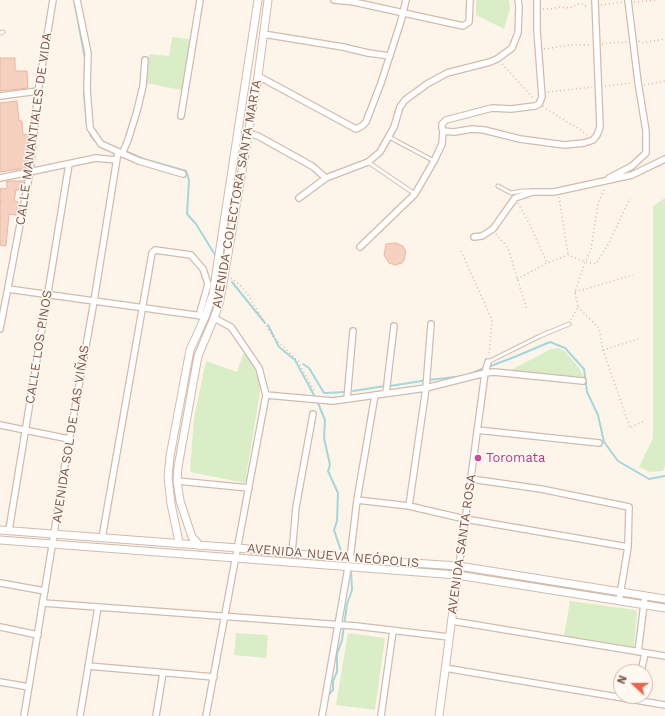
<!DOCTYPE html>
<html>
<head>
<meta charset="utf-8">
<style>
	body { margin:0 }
	#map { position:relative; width:665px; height:716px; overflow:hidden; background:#fef5ea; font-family:"Work Sans",sans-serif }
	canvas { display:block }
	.north { position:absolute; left:613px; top:664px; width:40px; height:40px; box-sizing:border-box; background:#fff9f2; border:1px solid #cbb9af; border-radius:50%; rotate:291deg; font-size:11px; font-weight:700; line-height:16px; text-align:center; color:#7c584a }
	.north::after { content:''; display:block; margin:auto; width:14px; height:18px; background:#f06147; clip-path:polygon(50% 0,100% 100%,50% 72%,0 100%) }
</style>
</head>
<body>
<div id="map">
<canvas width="665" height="716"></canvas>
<div class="north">N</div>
</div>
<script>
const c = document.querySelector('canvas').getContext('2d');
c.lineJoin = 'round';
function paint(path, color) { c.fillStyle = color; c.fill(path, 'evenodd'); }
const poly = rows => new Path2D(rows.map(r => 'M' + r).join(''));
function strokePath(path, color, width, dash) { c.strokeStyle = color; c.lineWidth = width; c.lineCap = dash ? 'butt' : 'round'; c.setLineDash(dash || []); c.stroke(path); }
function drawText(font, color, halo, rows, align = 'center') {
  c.font = font + ' "Work Sans",sans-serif'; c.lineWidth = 3; c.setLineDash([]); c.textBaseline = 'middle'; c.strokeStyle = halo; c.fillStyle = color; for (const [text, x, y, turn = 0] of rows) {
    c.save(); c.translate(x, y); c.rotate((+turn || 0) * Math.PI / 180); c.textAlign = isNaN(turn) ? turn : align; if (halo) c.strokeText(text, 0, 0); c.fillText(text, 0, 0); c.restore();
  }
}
const green = poly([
	[476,0,509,0,510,9,504,29,476,15],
	[172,37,190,39,182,90,145,83,149,54,169,56],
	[665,198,665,466,663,471,650,472,639,467,653,438,653,206],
	[559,348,566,352,579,368,584,377,509,371,551,349],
	[243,354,251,355,260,373,260,393,245,483,190,472,194,418,206,361,237,372],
	[570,601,635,610,637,613,634,647,564,636],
	[236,633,268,635,266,658,234,655],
	[348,633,385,638,375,710,336,705]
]);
const stream = poly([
	[74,0,85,59,84,94,87,126,91,136,98,144],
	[125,151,144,159,186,171,189,180,187,214,196,224,217,258],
	[232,282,265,323],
	[268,325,274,337],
	[275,339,279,347,295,360,315,397],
	[303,364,309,368,324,393,346,392],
	[488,367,512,358,550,342,565,348,584,369,587,392,598,415,604,442,618,461,649,479,665,476],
	[468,375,484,368],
	[390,386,428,380,464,376],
	[353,391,385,386],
	[318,403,325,420,324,438,330,465,328,471,338,493,337,521,334,530,341,551,344,556],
	[327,696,333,690,333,681,337,672,337,654,342,640,347,604,352,590,351,569]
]);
const building = poly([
	[0,58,15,58,15,71,27,71,28,88,0,91,0,58],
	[17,101,19,121,22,121,23,135,29,134,26,168,0,172,0,103,17,101],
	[7,181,24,181,20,190,16,190,14,201,18,202,16,215,9,214,6,246,0,245,0,205,1,198,0,197,0,191,1,188,7,189,7,181],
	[396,243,403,246,406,252,404,260,402,263,395,265,389,263,384,255,386,244,396,243]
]);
const path = poly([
	[634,2,658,0],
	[601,5,623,2],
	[543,9,549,9,560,7,570,8,578,4,583,4,585,6,589,5],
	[639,41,641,43,665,39],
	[602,44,618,42,624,43,627,41],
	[544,49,571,45,590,45],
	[502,64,534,99],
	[644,85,665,81],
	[605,86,631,83],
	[548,92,592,87],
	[543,106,562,119,578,128,587,135],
	[559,197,568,254],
	[518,203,530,225,547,263],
	[496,234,508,248,527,310],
	[461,251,492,320,489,356],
	[231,278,242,287,250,298,273,337,298,361,315,393],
	[517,279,547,263,568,255,585,262,596,264,609,243,630,198],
	[575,292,633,275],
	[578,307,599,328,603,350,630,428,644,421],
	[571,320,578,307,575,292,585,262,591,249,598,203,605,187],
	[603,350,638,339]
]);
const service = poly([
	[0,33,3,32],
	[389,137,434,161],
	[368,162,415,194],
	[498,186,511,193,523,191,530,191],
	[488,362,540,336,569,324]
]);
const minor = poly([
	[77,0,88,53,87,88,90,128,101,144,139,161,183,174],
	[334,0,354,2,463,26,469,22,470,0],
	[263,34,343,47,368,53,390,56],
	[258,76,356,129,362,126,366,122,381,83,401,21,406,0],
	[0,96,38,91],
	[181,116,200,0],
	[443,131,454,132,472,129,484,130,520,139,565,145,584,143,593,140,597,135,600,127,595,0],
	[247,133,258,136,312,166,326,178],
	[122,154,128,140,137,111,143,86,145,60],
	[0,178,96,158,116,160],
	[609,178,632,166,646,153,646,131,638,82,628,0],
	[299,198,326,178,368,162,380,152,394,127,400,107,405,100,427,84,447,73,490,62,497,59,512,48,518,33,519,7,518,0],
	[474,237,482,236,493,229,515,198,533,192,554,192,632,175,665,159],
	[360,247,415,194,434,161,442,144,443,131,442,128,442,124,446,120,492,108,511,109,535,106,539,104,542,97,537,30,537,0],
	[8,289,202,316],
	[0,329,30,172,38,91,53,0],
	[386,393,394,326],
	[266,395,333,401,426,388,485,373,494,372,583,381],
	[347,399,353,331],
	[0,425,69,439],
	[477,430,599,443],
	[471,479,541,489,629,507,628,547,619,601],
	[177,481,249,488],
	[357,500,409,506,465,519,628,547],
	[409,506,426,388,431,324],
	[9,530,69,164],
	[102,538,152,253,155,250,191,255,203,269,208,284,199,316],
	[292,553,296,507,313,414],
	[350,559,357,500,375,395],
	[459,566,485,373,488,362],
	[0,583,45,591],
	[43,603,356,626,449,637],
	[452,621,665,656],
	[0,627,38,635],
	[638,652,645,596],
	[88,666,214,677],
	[445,668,665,705],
	[641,672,645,653],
	[0,682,29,687],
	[24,716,54,534,62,481,94,301,118,152],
	[80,716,98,607],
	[156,716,163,673],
	[206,716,266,395,259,368,231,327,214,318],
	[322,716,348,568],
	[381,716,393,631]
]);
const tertiary = poly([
	[0,530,238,548,350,559,459,566,665,599],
	[0,540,457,575,665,608],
	[179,544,178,537,171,504,168,477,170,456,190,350,205,317,213,294,258,0],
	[200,546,192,537,180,501,177,481,178,467,198,356,214,318,219,304,222,289,258,76,268,0],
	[439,716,458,572]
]);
const markers = [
	[478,458,4,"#d1479c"]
];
const streetNames = [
	["CALLE MANANTIALES DE VIDA",34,129,-82],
	["AVENIDA COLECTORA SANTA MARTA",237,194,-80],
	["CALLE LOS PINOS",39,347,-81],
	["AVENIDA SOL DE LAS VIÑAS",71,434,-81],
	["AVENIDA SANTA ROSA",462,544,-82],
	["AVENIDA NUEVA NEÓPOLIS",333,556,5]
];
const hotelNames = [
	["Toromata",486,458]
];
paint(green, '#d9eec6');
strokePath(stream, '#a1d8dd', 2);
paint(building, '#f6d1bf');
strokePath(building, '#eab69e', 1);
strokePath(service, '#d2bbae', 5);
strokePath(minor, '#d2bbae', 8);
strokePath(tertiary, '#d2bbae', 9);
strokePath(path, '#dcb4a1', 1.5, [1, 3]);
strokePath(service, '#fff', 3);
strokePath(minor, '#fff', 5.5);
strokePath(tertiary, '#fff', 7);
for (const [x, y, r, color] of markers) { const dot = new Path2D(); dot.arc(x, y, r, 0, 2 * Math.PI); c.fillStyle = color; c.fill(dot); strokePath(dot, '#fff9f2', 1.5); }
drawText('13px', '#7c584a', '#fff9f2', streetNames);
drawText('13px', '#b23c85', '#fff9f2', hotelNames, 'left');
</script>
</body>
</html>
